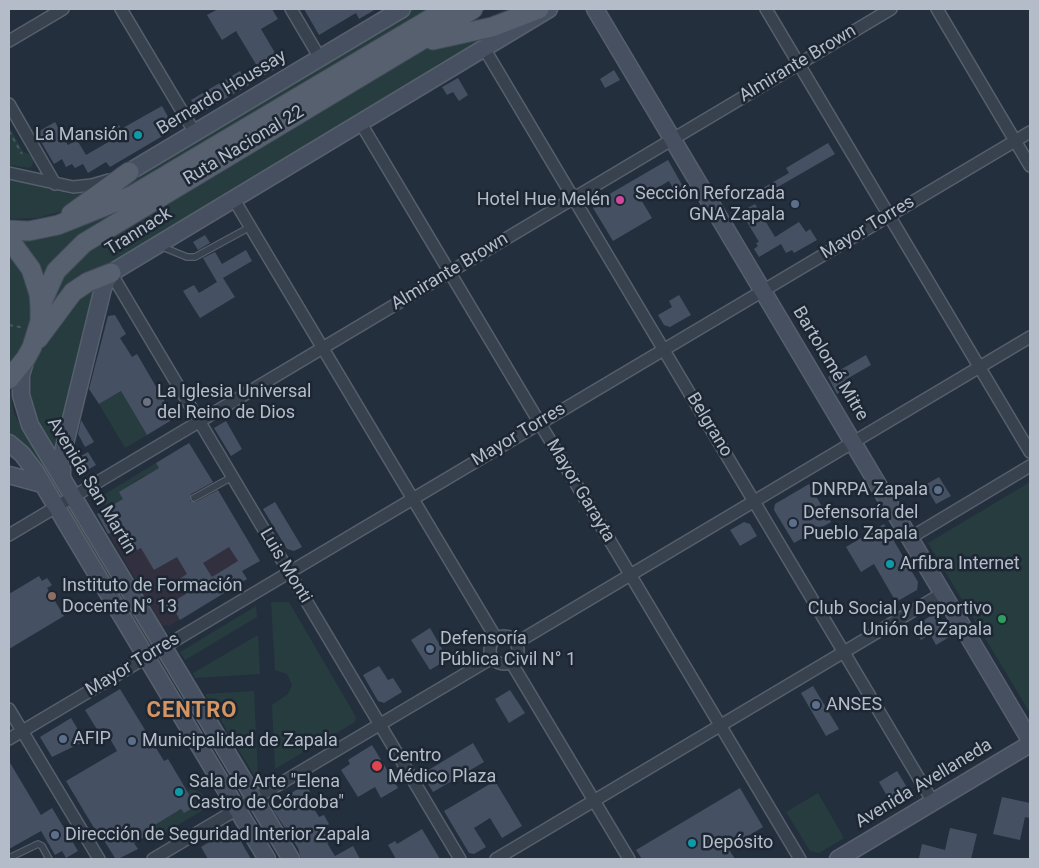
<!DOCTYPE html>
<html>
<head>
<meta charset="utf-8">
<style>
	body { margin:0 }
	#map { position:relative; width:1039px; height:868px; overflow:hidden; background:#242f3e; font-family:Roboto,sans-serif }
	canvas { display:block }
	.frame { position:absolute; inset:0; border:10px solid #b4bcc9; pointer-events:none }
</style>
</head>
<body>
<div id="map">
<canvas width="1039" height="868"></canvas>
<div class="frame"></div>
</div>
<script>
const c = document.querySelector('canvas').getContext('2d');
c.lineJoin = 'round';
function paint(path, color) { c.fillStyle = color; c.fill(path, 'evenodd'); }
const poly = rows => new Path2D(rows.map(r => 'M' + r).join(''));
function strokePath(path, color, width, dash) { c.strokeStyle = color; c.lineWidth = width; c.lineCap = dash ? 'butt' : 'round'; c.setLineDash(dash || []); c.stroke(path); }
function drawText(font, color, halo, rows, align = 'center') {
  c.font = font + ' Roboto,sans-serif'; c.lineWidth = 5; c.setLineDash([]); c.textBaseline = 'middle'; c.strokeStyle = halo; c.fillStyle = color; for (const [text, x, y, turn = 0] of rows) {
    c.save(); c.translate(x, y); c.rotate((+turn || 0) * Math.PI / 180); c.textAlign = isNaN(turn) ? turn : align; if (halo) c.strokeText(text, 0, 0); c.fillText(text, 0, 0); c.restore();
  }
}
const medical = poly([
	[189,443,260,561,242,571,247,579,169,626,162,625,97,514,107,508,100,497]
]);
const green = poly([
	[412,9,429,9,151,177,89,206,125,180],
	[520,19,74,286,44,324,53,290,79,256,419,51,436,43],
	[9,126,23,151,33,157,33,164,30,168,9,165],
	[9,179,70,194,88,193,71,208,60,212,37,218,14,219,9,218],
	[153,192,50,266,43,276,21,241],
	[9,248,21,263,34,312,25,346,9,369],
	[98,286,55,453,33,413,27,395,29,377,36,359,72,305,77,299],
	[9,384,14,414,60,490,59,493,18,442,9,435],
	[121,391,147,435,125,448,99,404],
	[156,463,159,468,136,480,123,499,107,508,100,497],
	[1030,482,1030,713,928,543],
	[73,509,151,641,149,643,147,644,67,513],
	[271,602,289,602,356,717,355,722,275,769,272,705,288,694,292,685,287,674,275,670],
	[256,606,257,617,185,660,180,652],
	[258,635,260,674,195,678,193,673],
	[254,691,258,777,255,777,205,694],
	[192,789,201,793,211,805,155,839,150,828,181,809,184,813,195,806,187,792],
	[818,793,844,838,819,853,810,851,786,812]
]);
const building = poly([
	[218,9,272,9,278,19,261,29,282,65,263,76,236,31,222,40,207,15],
	[304,9,376,9,359,19,356,13,319,35],
	[614,70,620,80,605,88,600,79],
	[240,71,249,85,199,114,191,100],
	[458,78,468,95,459,101,453,92,447,95,442,87],
	[162,106,172,124,171,131,110,167,106,162,88,173,83,164,75,168,72,164,66,167,62,159,54,164,36,133,55,122,68,145,77,140,86,155,110,141,106,133,119,125,121,129],
	[828,143,835,154,757,199,754,193,789,173,786,168],
	[668,160,686,192,678,197,669,181,640,198,652,218,613,241,593,208,594,203],
	[755,204,775,237,799,222,806,232,810,229,817,240,794,253,792,250,786,253,781,244,759,257,754,249,758,246,756,243,759,242,741,212],
	[205,235,210,243,198,250,193,242],
	[246,250,252,261,223,278,235,297,200,318,183,291,194,285,199,293,217,282,203,258,215,252,222,264],
	[679,295,691,315,670,327,664,325,658,315,672,307,669,301],
	[115,315,126,334,120,338,132,357,137,354,172,414,170,421,147,435,121,391,99,404,89,389,108,316],
	[866,355,871,365,845,380,848,387,837,394,828,377],
	[81,420,94,442,85,447,78,434],
	[226,421,242,449,231,456,214,428],
	[189,443,213,482,191,494,190,501,196,502,218,490,260,561,242,571,247,579,180,620,175,611,170,614,165,606,186,594,178,580,187,574,177,557,154,570,141,548,137,550,123,526,108,534,97,514,123,499,119,492,159,468,156,463],
	[229,547,238,561,212,577,203,563],
	[88,452,96,465,79,475,72,461],
	[939,477,951,496,936,504,925,485],
	[809,484,831,522,794,543,774,510,775,504],
	[275,502,302,547,294,551,287,549,263,509],
	[744,522,750,524,757,536,740,546,730,530],
	[884,524,918,582,917,590,896,602,874,564,861,572,846,547],
	[39,576,42,581,47,578,52,585,47,588,64,616,9,649,9,594],
	[932,615,939,617,951,636,936,645,930,634,921,640,913,627],
	[430,628,448,659,430,670,411,640],
	[379,666,388,680,393,678,402,692,384,703,378,701,363,675],
	[813,686,839,729,826,736,801,693],
	[120,689,164,761,168,759,196,806,184,813,181,809,150,828,153,832,134,843,138,849,118,859,115,858,102,837,100,838,66,781,117,751,104,728,98,731,85,710],
	[510,690,525,713,509,723,495,699],
	[71,718,85,741,52,757,40,737],
	[473,743,484,762,433,792,422,774],
	[372,745,398,788,381,798,375,787,358,797,341,770,350,764,348,760],
	[9,761,41,815,52,808,78,851,66,858,62,851,55,855,41,831,9,849],
	[897,771,910,792,907,800,894,808,879,782],
	[495,781,522,826,502,838,490,818,474,828,486,847,474,854,469,853,444,811],
	[306,784,310,792,305,794,319,817,324,815,329,824,326,826,334,839,327,843,335,856,353,846,360,859,301,859,298,848,273,810,281,805,278,801],
	[740,788,763,827,728,848,735,859,642,859,636,850],
	[1002,797,1030,803,1030,818,1025,817,1020,840,993,834],
	[950,828,977,834,971,859,919,858,922,844,945,850],
	[422,829,440,859,396,859,388,845,395,841,397,844],
	[229,830,235,831,251,859,208,859,201,847]
]);
const path = poly([
	[9,131,22,154],
	[9,325,24,328]
]);
const lane = poly([
	[160,246,187,257,195,257,250,227],
	[194,498,232,477],
	[9,858,38,844,42,846,49,859]
]);
const street = poly([
	[121,9,195,133],
	[291,9,320,58],
	[766,9,1030,452],
	[937,9,1030,166],
	[9,41,63,9],
	[484,48,933,802],
	[9,104,55,184],
	[360,122,800,859],
	[9,173,73,187,92,185,109,180],
	[233,198,496,638],
	[111,273,460,859],
	[9,535,891,9],
	[910,538,1030,466],
	'490 650a14 14 0 1 1 28 0a14 14 0 1 1-28 0Z',
	[516,643,1030,337],
	[511,662,629,859],
	[9,709,99,859],
	[9,739,1030,132],
	[153,859,492,658],
	[496,859,943,593]
]);
const secondary = poly([
	[595,9,1030,740],
	[129,172,402,9],
	[26,359,21,375,21,395,30,425,291,859],
	[9,443,22,454,35,471,267,859],
	[9,475,42,484],
	[62,477,62,456,103,288,111,273,549,9],
	[838,859,1030,744]
]);
const primary = poly([
	[433,40,492,27,539,9],
	[71,214,129,172],
	[9,230,29,231,58,225,133,195,447,9],
	[9,239,31,269,39,294,40,307,40,321,32,347,26,358,9,379],
	[40,307,56,271,84,243,473,9],
	[38,339,73,292,88,282,111,273]
]);
const markers = [
	[138,135,5,"#0f9aa8"],
	[620,200,5,"#d1479c"],
	[795,204,5,"#5c6f8a"],
	[147,402,5,"#6b7280"],
	[938,490,5,"#5c6f8a"],
	[793,523,5,"#5c6f8a"],
	[890,564,5,"#0f9aa8"],
	[52,596,5,"#8d6e63"],
	[1002,619,5,"#2e9e5b"],
	[430,649,5,"#5c6f8a"],
	[816,705,5,"#5c6f8a"],
	[63,739,5,"#5c6f8a"],
	[132,741,5,"#5c6f8a"],
	[377,766,6,"#e0444e"],
	[179,792,5,"#0f9aa8"],
	[55,835,5,"#5c6f8a"],
	[692,843,5,"#0f9aa8"]
];
const streetNames = [
	["Almirante Brown",798,64,-31],
	["Bernardo Houssay",222,93,-31],
	["Ruta Nacional 22",244,146,-31],
	["Mayor Torres",868,228,-31],
	["Trannack",139,232,-32],
	["Almirante Brown",450,272,-31],
	["Bartolomé Mitre",830,364,59],
	["Belgrano",709,425,59],
	["Mayor Torres",519,435,-31],
	["Avenida San Martín",91,486,59],
	["Mayor Garayta",580,491,59],
	["Luis Monti",285,566,59],
	["Mayor Torres",133,665,-31],
	["Avenida Avellaneda",924,784,-31]
];
const poiNames = [
	["La Mansión",128,135,"right"],
	["Sección Reforzada",785,194,"right"],
	["GNA Zapala",785,215,"right"],
	["Hotel Hue Melén",610,200,"right"],
	["La Iglesia Universal",157,392],
	["del Reino de Dios",157,413],
	["DNRPA Zapala",928,490,"right"],
	["Defensoría del",803,513],
	["Pueblo Zapala",803,534],
	["Arfibra Internet",900,564],
	["Instituto de Formación",62,586],
	["Docente N° 13",62,607],
	["Club Social y Deportivo",992,609,"right"],
	["Unión de Zapala",992,630,"right"],
	["Defensoría",440,639],
	["Pública Civil N° 1",440,660],
	["ANSES",826,705],
	["AFIP",73,739],
	["Municipalidad de Zapala",142,741],
	["Centro",388,756],
	["Médico Plaza",388,777],
	["Sala de Arte \"Elena",189,782],
	["Castro de Córdoba\"",189,803],
	["Dirección de Seguridad Interior Zapala",65,835],
	["Depósito",702,843]
];
const districtNames = [
	["CENTRO",192,711]
];
paint(medical, '#32303f');
paint(green, '#263c3f');
paint(building, '#455162');
strokePath(lane, '#565f6c', 8);
strokePath(street, '#565f6c', 14);
strokePath(secondary, '#565f6c', 19);
strokePath(primary, '#414a57', 21);
strokePath(path, '#44595c', 2, [4, 4]);
strokePath(lane, '#38414e', 5.5);
strokePath(street, '#38414e', 11);
strokePath(secondary, '#465061', 16);
strokePath(primary, '#56606e', 19);
for (const [x, y, r, color] of markers) { const dot = new Path2D(); dot.arc(x, y, r, 0, 2 * Math.PI); c.fillStyle = color; c.fill(dot); strokePath(dot, '#1d2633', 2); }
drawText('18px', '#b4bcc9', '#1d2633', streetNames);
drawText('18px', '#b4bcc9', '#1d2633', poiNames, 'left');
c.letterSpacing = '1px';
drawText('bold 22px', '#d59563', '#1d2633', districtNames);
c.letterSpacing = '0px';
</script>
</body>
</html>
